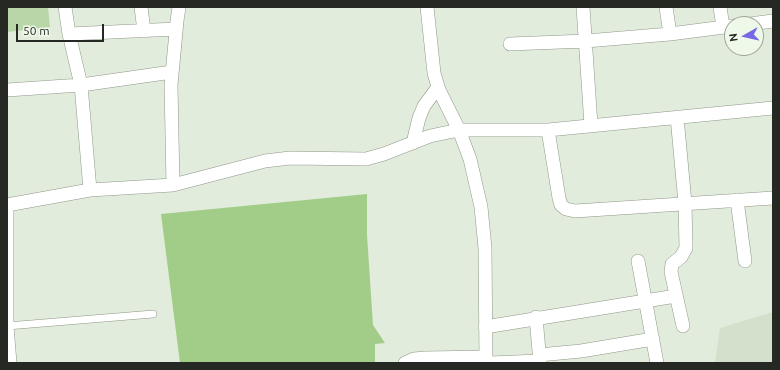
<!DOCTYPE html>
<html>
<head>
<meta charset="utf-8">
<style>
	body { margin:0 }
	#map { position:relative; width:780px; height:370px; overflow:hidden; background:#e2ecdd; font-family:Ubuntu,sans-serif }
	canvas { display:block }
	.frame { position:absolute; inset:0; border:8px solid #252823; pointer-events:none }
	.north { position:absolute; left:724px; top:16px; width:40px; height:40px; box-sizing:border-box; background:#eff9ea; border:1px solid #9ea59a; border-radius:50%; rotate:262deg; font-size:11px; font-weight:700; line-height:16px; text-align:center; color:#252823 }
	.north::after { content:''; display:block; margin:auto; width:14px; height:18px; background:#766ae4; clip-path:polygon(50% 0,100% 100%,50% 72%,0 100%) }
	.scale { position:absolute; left:16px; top:24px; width:88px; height:18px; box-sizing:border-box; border:2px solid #252823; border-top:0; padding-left:5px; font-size:12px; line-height:14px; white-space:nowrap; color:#252823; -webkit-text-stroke:3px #eff9ea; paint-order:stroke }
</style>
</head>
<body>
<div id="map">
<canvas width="780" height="370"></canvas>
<div class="frame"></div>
<div class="north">N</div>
<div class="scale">50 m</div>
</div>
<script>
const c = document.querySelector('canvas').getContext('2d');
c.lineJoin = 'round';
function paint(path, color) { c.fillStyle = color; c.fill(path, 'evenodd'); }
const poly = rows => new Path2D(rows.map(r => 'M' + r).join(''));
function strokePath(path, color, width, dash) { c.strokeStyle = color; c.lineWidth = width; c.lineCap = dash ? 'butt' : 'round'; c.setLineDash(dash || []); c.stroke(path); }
const built = poly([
	[773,312,773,363,715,363,720,328]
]);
const green = poly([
	[7,7,48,7,50,27,7,32]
]);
const water = poly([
	[367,194,367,235,373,325,385,343,375,344,375,363,180,363,161,214]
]);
const lane = poly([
	[7,326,153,314]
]);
const street = poly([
	[65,7,69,34,81,85,90,190],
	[141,7,144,31],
	[427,7,434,73,439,90,459,130,470,159,481,207,485,248,486,363],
	[583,7,591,125],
	[666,7,670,34],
	[720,7,723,27],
	[750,24,773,21],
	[69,34,176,29],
	[510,44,586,41,670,34,732,26],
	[7,90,81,85,172,72],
	[677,117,685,203,686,248,681,257,672,264,671,272,683,326],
	[548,130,559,198,561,205,566,209,575,211,773,198],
	[413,143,419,118,424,106,438,87],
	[173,185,171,85,177,21,179,7],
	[737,200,745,261],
	[7,205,90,190,173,185,265,161,290,158,366,159,384,154,430,136,459,130,548,130,773,108],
	[7,205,7,326,10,363],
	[638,261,657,363],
	[536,317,540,363],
	[485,327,676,296],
	[539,355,581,351,653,339],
	[405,363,414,359,425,358,486,357],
	[490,363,540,361]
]);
paint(built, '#d3e0cb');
paint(green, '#b9d6a8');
paint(water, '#a2cd88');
strokePath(lane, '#8e9789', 8);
strokePath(street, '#8e9789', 14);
strokePath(lane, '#fff', 7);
strokePath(street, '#fff', 13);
</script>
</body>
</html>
